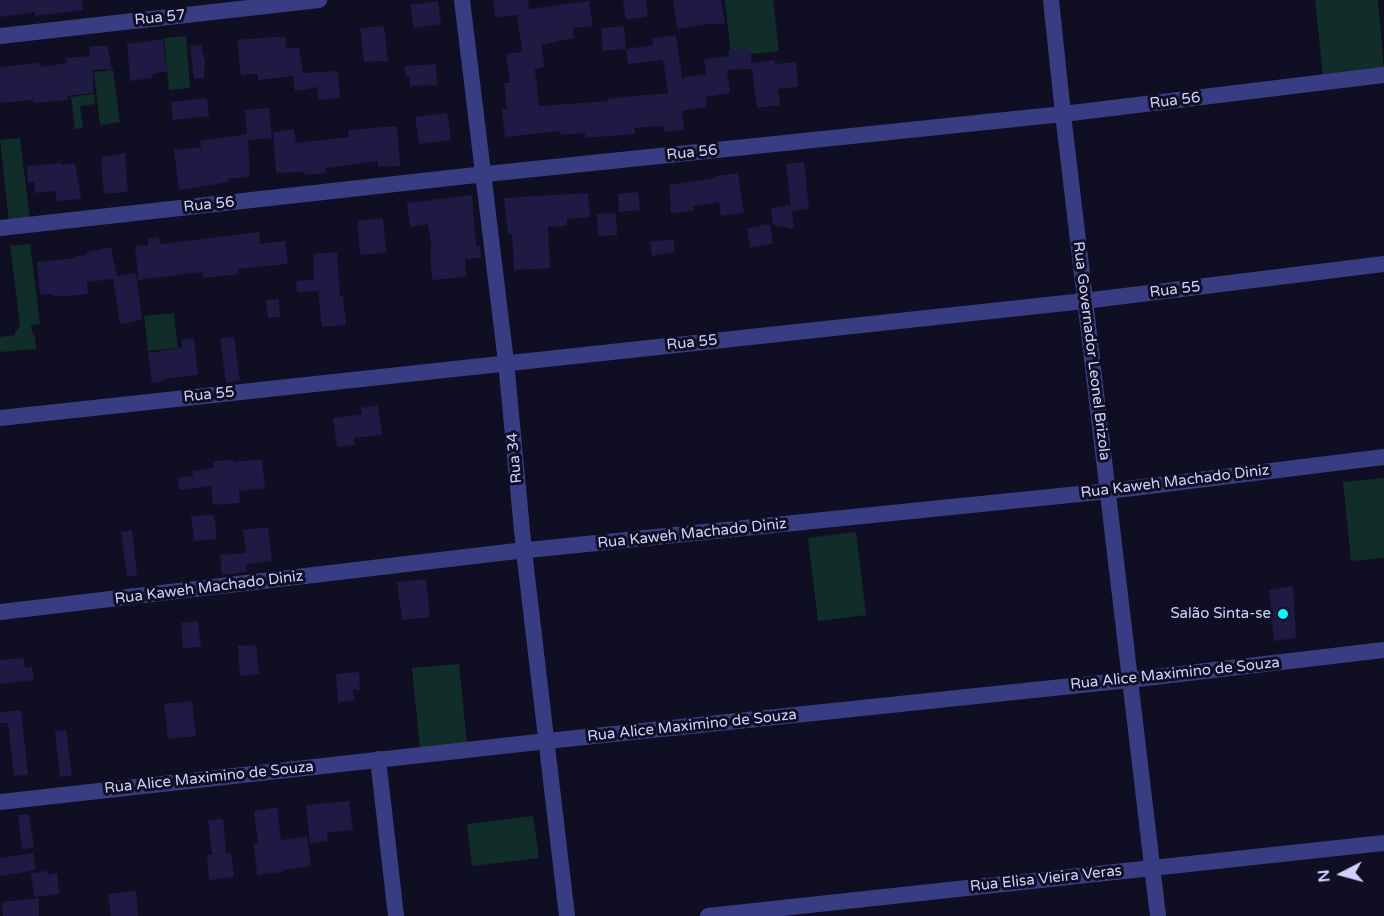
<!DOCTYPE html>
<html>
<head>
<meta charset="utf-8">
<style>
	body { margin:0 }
	#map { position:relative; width:1384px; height:916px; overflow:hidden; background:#0f0e23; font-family:"Varela Round",sans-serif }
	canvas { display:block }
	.north { position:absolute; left:1312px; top:844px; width:60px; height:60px; -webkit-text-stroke:4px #0f0e23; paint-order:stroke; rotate:264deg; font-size:16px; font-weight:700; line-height:24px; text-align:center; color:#d0d0ff }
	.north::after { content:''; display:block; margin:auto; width:21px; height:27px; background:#d0d0ff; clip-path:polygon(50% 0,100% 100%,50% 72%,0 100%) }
</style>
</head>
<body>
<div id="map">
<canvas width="1384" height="916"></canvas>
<div class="north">N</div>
</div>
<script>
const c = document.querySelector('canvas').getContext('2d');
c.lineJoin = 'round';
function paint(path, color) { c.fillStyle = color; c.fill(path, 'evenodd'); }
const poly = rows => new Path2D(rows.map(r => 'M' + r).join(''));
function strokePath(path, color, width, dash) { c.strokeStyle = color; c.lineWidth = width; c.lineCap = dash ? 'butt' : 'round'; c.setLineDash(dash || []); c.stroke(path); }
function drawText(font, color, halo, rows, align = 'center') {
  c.font = font + ' "Varela Round",sans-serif'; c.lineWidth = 6; c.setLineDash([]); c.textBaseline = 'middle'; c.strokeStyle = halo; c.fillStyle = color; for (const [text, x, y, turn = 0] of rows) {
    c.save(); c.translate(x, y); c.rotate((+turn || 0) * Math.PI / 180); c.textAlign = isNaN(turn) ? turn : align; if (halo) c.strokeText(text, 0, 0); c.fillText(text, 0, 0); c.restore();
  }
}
const green = poly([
	[725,0,773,0,779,51,731,56],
	[1315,0,1378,0,1384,70,1323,76],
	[186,36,190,88,169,90,164,38],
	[113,70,120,122,100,125,94,72],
	[94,94,95,104,80,106,83,128,75,129,71,97],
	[20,138,30,219,9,222,0,140],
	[30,244,40,324,31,325,33,335,35,336,36,349,0,352,0,337,15,335,15,332,20,326,10,246],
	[174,313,178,348,148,351,144,316],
	[1384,478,1384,558,1351,561,1343,482],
	[856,532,866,615,818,621,808,538],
	[459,664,467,743,420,748,412,668],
	[533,816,539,858,472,866,467,824]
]);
const building = poly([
	[0,0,82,0,83,10,35,16,35,12,0,17],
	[493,0,528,0,529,9,589,1,593,26,573,28,574,38,541,45,545,67,535,69,539,106,608,101,608,99,621,97,668,93,663,60,628,64,626,49,653,45,652,39,676,35,682,78,706,74,704,59,729,56,728,50,751,49,751,63,775,60,775,64,796,62,798,87,778,89,780,105,757,108,752,69,727,70,730,93,706,97,707,107,682,111,684,130,664,132,663,126,634,128,635,134,585,138,585,133,560,135,560,131,505,137,502,109,507,109,504,83,510,83,506,54,522,52,517,15,495,17],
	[623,0,646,0,648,16,626,20],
	[673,0,721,0,725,23,714,25,714,23,677,29],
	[438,1,441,24,414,28,410,5],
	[384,26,388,61,364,62,360,28],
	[624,26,626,49,603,51,601,28],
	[272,37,285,37,286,49,299,47,303,73,338,71,340,98,318,100,317,87,295,91,293,76,258,80,257,74,241,75,237,40],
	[163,39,167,71,152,74,152,78,130,81,127,44],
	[107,45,112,69,93,70,93,93,67,96,68,100,34,103,33,100,0,103,0,67,40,63,40,67,67,63,66,58,90,56,89,47],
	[201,45,205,62,204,78,194,79,190,46],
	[436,64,437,85,410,86,409,76,406,77,405,66],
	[207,98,209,116,173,120,171,102],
	[269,108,272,138,248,140,250,177,228,179,229,182,179,190,174,150,201,147,200,141,247,134,245,110],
	[447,113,451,140,419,144,415,117],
	[397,126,400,166,378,167,378,161,326,168,326,173,305,175,304,172,276,173,273,132,294,129,296,143,349,137,348,130],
	[125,153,128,192,104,194,101,157],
	[804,162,809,209,792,211,794,229,773,225,771,208,791,205,791,208,786,164],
	[62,163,62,165,75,163,81,199,57,201,55,191,35,193,34,182,28,183,27,166],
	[738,173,744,213,721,216,719,202,693,206,694,211,671,213,669,185,716,178,716,176],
	[638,192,640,210,619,212,618,194],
	[588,193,590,217,567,219,567,226,548,227,550,268,514,270,512,234,508,235,504,198],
	[472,195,476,246,480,246,481,258,465,259,466,277,432,280,430,249,432,249,428,224,410,227,407,203],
	[616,213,617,235,598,236,597,214],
	[383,218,386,253,360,255,357,221],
	[770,224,773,244,750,248,747,228],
	[259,232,260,244,285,241,288,264,238,269,239,274,203,278,202,272,138,280,135,246,148,245,148,239,159,237,160,244],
	[673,239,675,252,652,256,650,242],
	[111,247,117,276,136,273,142,320,120,324,113,279,87,282,88,294,53,297,53,294,40,295,37,262,75,258,75,256,87,255,87,252],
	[337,252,340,296,343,296,346,325,322,327,318,291,297,292,296,281,314,279,313,254],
	[279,299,280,317,268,318,266,300],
	[234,337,240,381,226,383,220,339],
	[194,338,198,375,164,379,165,381,152,383,148,353,182,348,181,340],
	[378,405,382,435,354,438,355,445,337,447,333,418,362,414,361,408],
	[262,459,265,488,239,491,240,503,213,505,211,486,179,490,178,478,193,476,192,471,213,468,213,461,234,460,234,462],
	[214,515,217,539,194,541,191,516],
	[268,527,272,561,246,564,247,572,222,575,220,555,246,553,243,530],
	[132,530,137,575,127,577,121,532],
	[426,579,430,617,402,620,397,582],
	[1293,586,1296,638,1274,641,1269,590],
	[198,621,201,647,183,648,181,623],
	[256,645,259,674,240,676,238,646],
	[24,658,25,668,32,667,34,680,0,684,0,660],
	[359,672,360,690,353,690,354,701,338,702,336,674],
	[192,701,196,736,168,739,164,704],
	[21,710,28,775,14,776,8,723,0,723,0,712],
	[66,730,72,776,60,777,55,731],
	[349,801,353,830,327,833,328,841,310,843,306,805],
	[277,807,281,840,307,836,311,866,283,870,283,872,257,875,254,843,258,843,254,811],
	[29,814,34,847,22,849,18,815],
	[223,819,226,853,231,853,234,877,209,880,207,855,212,855,208,820],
	[33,853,36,870,0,876,0,858],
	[48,871,47,875,57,873,59,894,34,897,31,873],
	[136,891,138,916,111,916,108,894],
	[39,898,39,916,3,916,2,902]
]);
const minor = poly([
	[462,0,506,362,524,551,567,916],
	[1051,0,1063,114,1158,916],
	[0,36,319,0],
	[0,228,467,176,1063,114,1384,75],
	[0,418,1084,301,1384,264],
	[0,612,508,552,1109,491,1384,457],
	[378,759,396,916],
	[0,802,547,741,1129,680,1384,650],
	[708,916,1384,843]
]);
const markers = [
	[1283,614,6,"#00fbf9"]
];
const streetNames = [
	["Rua 57",160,18,-6],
	["Rua 56",1175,101,-7],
	["Rua 56",692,153,-6],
	["Rua 56",209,205,-6],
	["Rua 55",1175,290,-7],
	["Rua 55",692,343,-6],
	["Rua Governador Leonel Brizola",1091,351,83],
	["Rua 55",209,395,-6],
	["Rua 34",515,458,-95],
	["Rua Kaweh Machado Diniz",1175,482,-7],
	["Rua Kaweh Machado Diniz",692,534,-6],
	["Rua Kaweh Machado Diniz",209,588,-7],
	["Rua Alice Maximino de Souza",1175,674,-6],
	["Rua Alice Maximino de Souza",692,726,-6],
	["Rua Alice Maximino de Souza",209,778,-6],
	["Rua Elisa Vieira Veras",1046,879,-6]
];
const poiNames = [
	["Salão Sinta-se",1271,614]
];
paint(green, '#112d29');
paint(building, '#1e1a44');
strokePath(minor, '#383d83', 16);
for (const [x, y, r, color] of markers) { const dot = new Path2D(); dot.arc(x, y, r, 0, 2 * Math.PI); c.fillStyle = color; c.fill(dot); strokePath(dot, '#0f0e23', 2); }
drawText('15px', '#d0d0ff', '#0f0e23', streetNames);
drawText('15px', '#d0d0ff', '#0f0e23', poiNames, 'right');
</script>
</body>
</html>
